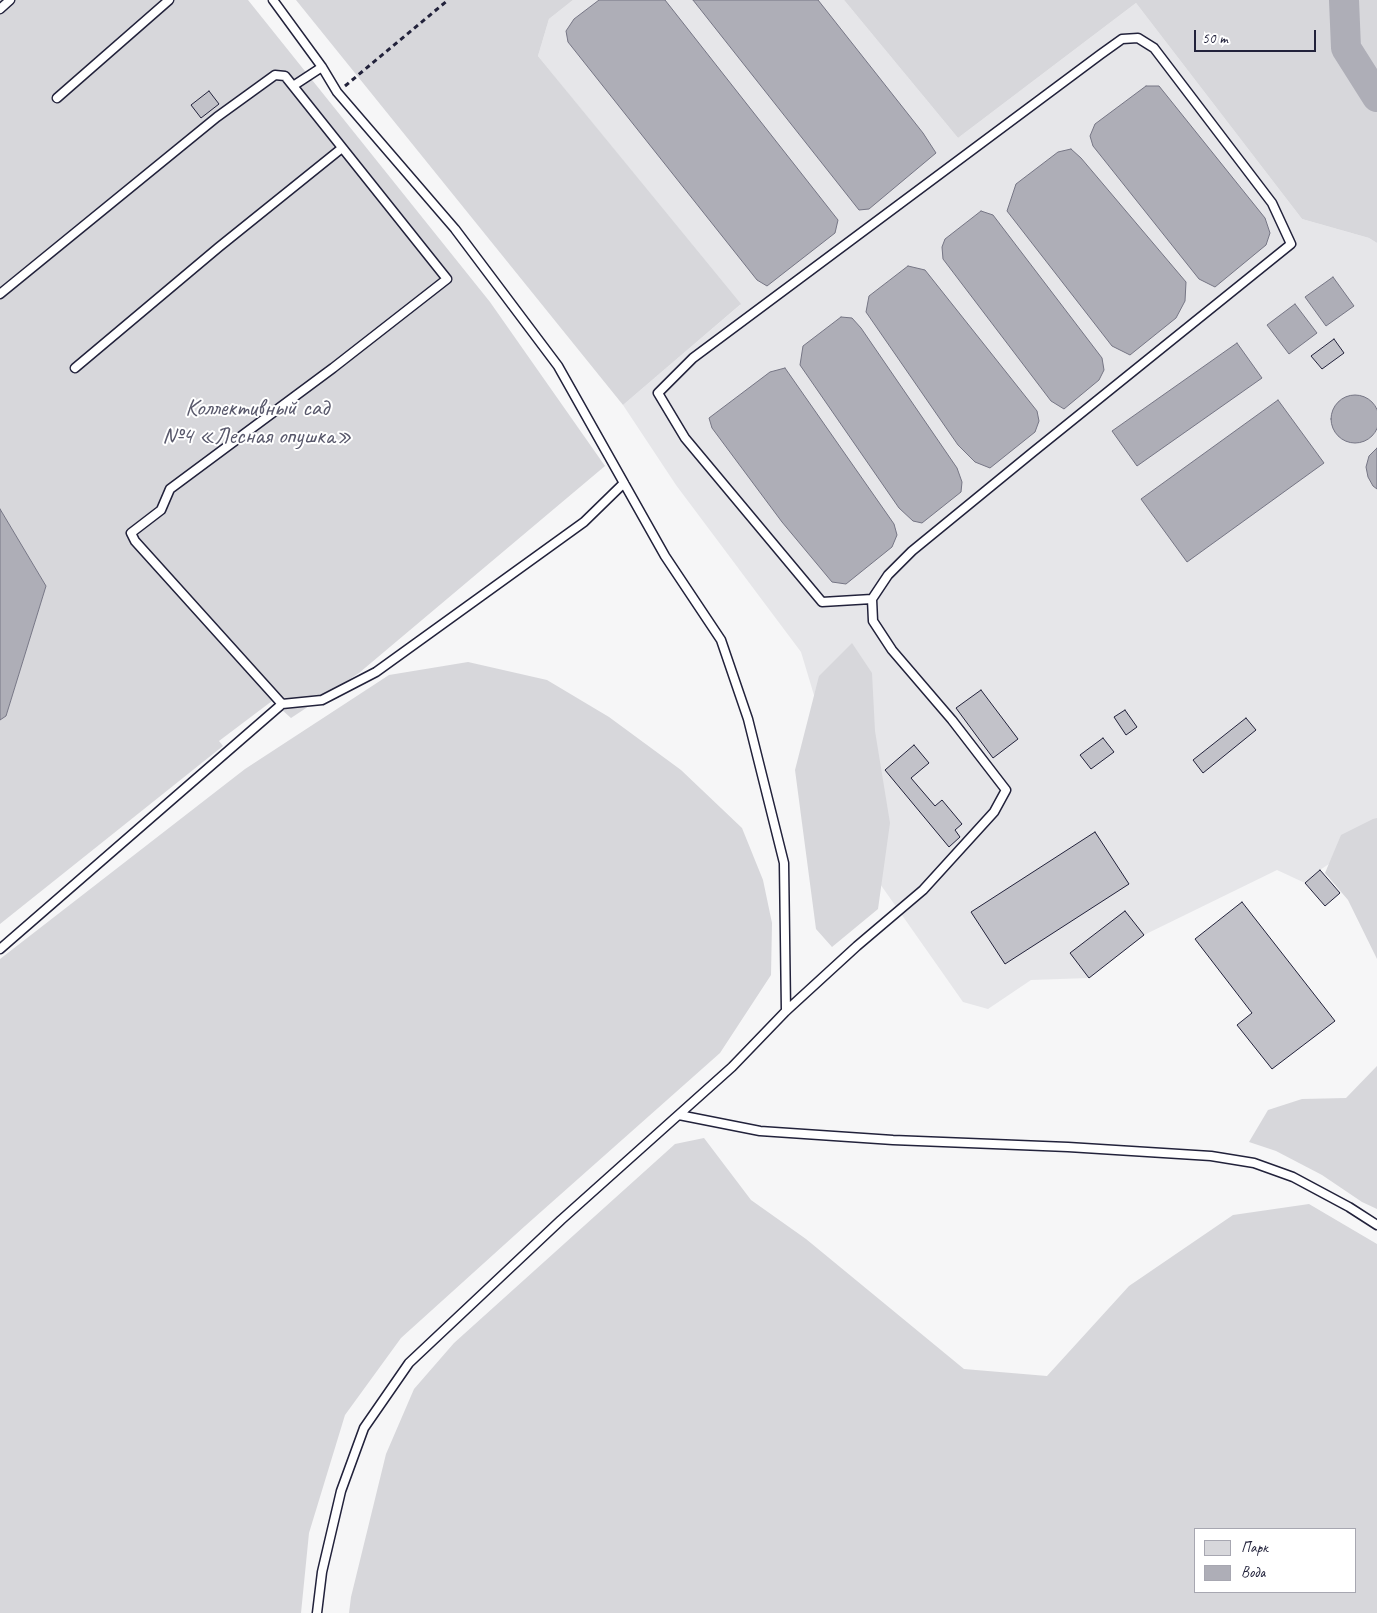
<!DOCTYPE html>
<html>
<head>
<meta charset="utf-8">
<style>
	body { margin:0 }
	#map { position:relative; width:1377px; height:1613px; overflow:hidden; background:#f6f6f7; font-family:Caveat,sans-serif }
	canvas { display:block }
	.legend { position:absolute; left:1194px; top:1528px; width:162px; height:65px; box-sizing:border-box; background:#fff; border:1px solid #a7a7b1; margin:0; padding:6px 9px; list-style:none; font-size:15px; color:#22223b }
	.legend li { display:flex; align-items:center; gap:10px; height:25px }
	.legend b { width:25px; border:1px solid #a7a7b1 }
	.scale { position:absolute; left:1194px; top:30px; width:122px; height:22px; box-sizing:border-box; border:2px solid #22223b; border-top:0; padding-left:6px; font-size:15px; line-height:18px; white-space:nowrap; color:#22223b; -webkit-text-stroke:4px #fff; paint-order:stroke }
</style>
</head>
<body>
<div id="map">
<canvas width="1377" height="1613"></canvas>
<ul class="legend">
<li><b style="height:14px;background:#d7d7db"></b>Парк</li>
<li><b style="height:14px;background:#aeaeb7"></b>Вода</li>
</ul>
<div class="scale">50 m</div>
</div>
<script>
const c = document.querySelector('canvas').getContext('2d');
c.lineJoin = 'round';
function paint(path, color) { c.fillStyle = color; c.fill(path, 'evenodd'); }
const poly = rows => new Path2D(rows.map(r => 'M' + r).join(''));
function strokePath(path, color, width, dash) { c.strokeStyle = color; c.lineWidth = width; c.lineCap = dash ? 'butt' : 'round'; c.setLineDash(dash || []); c.stroke(path); }
function drawText(font, color, halo, rows, align = 'center') {
  c.font = font + ' Caveat,sans-serif'; c.lineWidth = 4; c.setLineDash([]); c.textBaseline = 'middle'; c.strokeStyle = halo; c.fillStyle = color; for (const [text, x, y, turn = 0] of rows) {
    c.save(); c.translate(x, y); c.rotate((+turn || 0) * Math.PI / 180); c.textAlign = isNaN(turn) ? turn : align; if (halo) c.strokeText(text, 0, 0); c.fillText(text, 0, 0); c.restore();
  }
}
const built = poly([
	[573,0,844,0,958,138,1136,3,1302,219,1369,238,1377,243,1377,830,1369,837,1320,870,1305,883,1277,870,1144,935,1089,978,1031,980,988,1009,963,1002,864,861,801,652,676,485,623,405,740,305,538,56,549,19]
]);
const green = poly([
	[0,0,248,0,490,302,605,466,359,673,291,718,272,701,219,741,223,746,0,924,0,720,6,716,46,586,0,509],
	[296,0,573,0,549,19,538,56,741,304,623,405],
	[844,0,1377,0,1377,243,1369,238,1302,219,1136,3,958,138],
	[852,643,872,673,875,731,890,823,878,909,832,947,816,929,795,770,819,676],
	[468,662,547,680,609,717,681,770,742,828,763,880,772,923,771,975,720,1053,525,1226,401,1338,345,1415,309,1533,301,1613,0,1613,0,959,245,769,389,675],
	[1377,818,1377,959,1348,900,1325,873,1341,835,1373,819],
	[1377,1066,1377,1209,1362,1202,1322,1175,1276,1151,1249,1142,1268,1110,1302,1099,1346,1098],
	[704,1138,751,1200,806,1239,964,1369,1047,1376,1129,1286,1233,1215,1309,1204,1377,1244,1377,1613,349,1613,351,1597,386,1454,414,1389,454,1343,675,1144],
	[1196,1529,1356,1529,1356,1592,1196,1592]
]);
const water = poly([
	[599,0,665,0,838,220,835,233,767,286,757,280,568,42,566,31,574,19,599,0],
	[693,0,818,0,923,133,936,153,869,209,859,210,693,0],
	[1146,86,1159,86,1265,218,1270,233,1266,245,1215,287,1199,279,1093,146,1090,136,1095,124,1146,86],
	[1071,149,1081,158,1186,282,1185,301,1176,318,1130,355,1112,346,1007,211,1016,184,1058,152,1071,149],
	[981,211,993,215,1102,358,1104,370,1099,380,1064,409,1051,401,943,259,942,247,945,239,981,211],
	[908,266,925,270,1037,411,1039,421,1035,432,990,468,975,462,958,445,866,312,869,296,908,266],
	[1333,277,1354,306,1326,326,1305,297,1333,277],
	[1295,304,1317,333,1289,354,1267,325,1295,304],
	[841,317,852,318,861,328,957,468,962,482,961,492,922,523,913,521,899,508,800,365,803,346,841,317],
	[1237,343,1262,378,1137,466,1112,431,1237,343],
	[785,368,894,524,897,535,892,547,846,584,832,582,782,522,712,428,709,418,770,372,785,368],
	'1331 419a24 24 0 1 1 48 0a24 24 0 1 1-48 0Z',
	[1278,400,1324,463,1187,562,1141,499,1278,400],
	[1377,448,1377,489,1373,486,1368,477,1366,467,1369,456,1377,448],
	[0,509,46,586,6,716,0,720,0,509]
]);
const river = poly([
	[1344,0,1346,48,1377,97]
]);
const building = poly([
	[209,91,219,104,201,118,191,105,209,91],
	[1334,339,1344,353,1322,369,1311,356,1334,339],
	[981,690,1018,739,993,758,956,708,981,690],
	[1125,710,1137,727,1126,735,1114,717,1125,710],
	[1246,718,1256,730,1203,773,1193,760,1246,718],
	[1103,738,1114,752,1091,769,1080,755,1103,738],
	[914,745,929,763,911,778,935,806,942,800,962,824,955,830,960,837,949,847,885,770,914,745],
	[1095,832,1129,884,1005,964,971,912,1095,832],
	[1320,870,1340,893,1325,906,1305,883,1320,870],
	[1242,902,1335,1021,1272,1069,1237,1025,1252,1013,1195,939,1242,902],
	[1125,911,1144,935,1089,978,1070,953,1125,911]
]);
const path = poly([
	[345,86,448,0]
]);
const service = poly([
	[273,0,322,67,337,92,455,229,558,366,665,556,721,640,748,719,784,863,786,1011],
	[0,9,10,0],
	[57,98,169,0],
	[0,294,217,117,275,75,285,76,293,86,322,67],
	[75,368,219,247,342,148],
	[282,704,322,700,376,672,584,522,624,483],
	[0,949,282,704,135,541,131,533,161,510,170,489,333,368,447,279,293,86],
	[679,1115,760,1131,893,1140,1068,1147,1211,1156,1254,1163,1293,1177,1349,1207,1377,1225],
	[317,1613,322,1572,341,1491,364,1428,409,1363,561,1220,732,1067,786,1011,857,946,923,890,994,812,1006,790,952,720,892,650,873,621,872,599,888,575,912,551,1033,452,1291,244,1272,203,1154,48,1138,38,1122,39,1101,54,693,358,658,393,685,438,822,602,872,599]
]);
const parkNames = [
	["Коллективный сад",257,409],
	["№4 «Лесная опушка»",257,437]
];
paint(built, '#e6e6e9');
paint(green, '#d7d7db');
paint(water, '#aeaeb7');
strokePath(water, '#767685', 1);
strokePath(river, '#aeaeb7', 30);
paint(building, '#c2c2c9');
strokePath(building, '#22223b', 1);
strokePath(service, '#22223b', 11);
strokePath(path, '#22223b', 3, [5, 4]);
strokePath(service, '#fff', 8);
drawText('24px', '#58586b', '#fff', parkNames);
</script>
</body>
</html>
